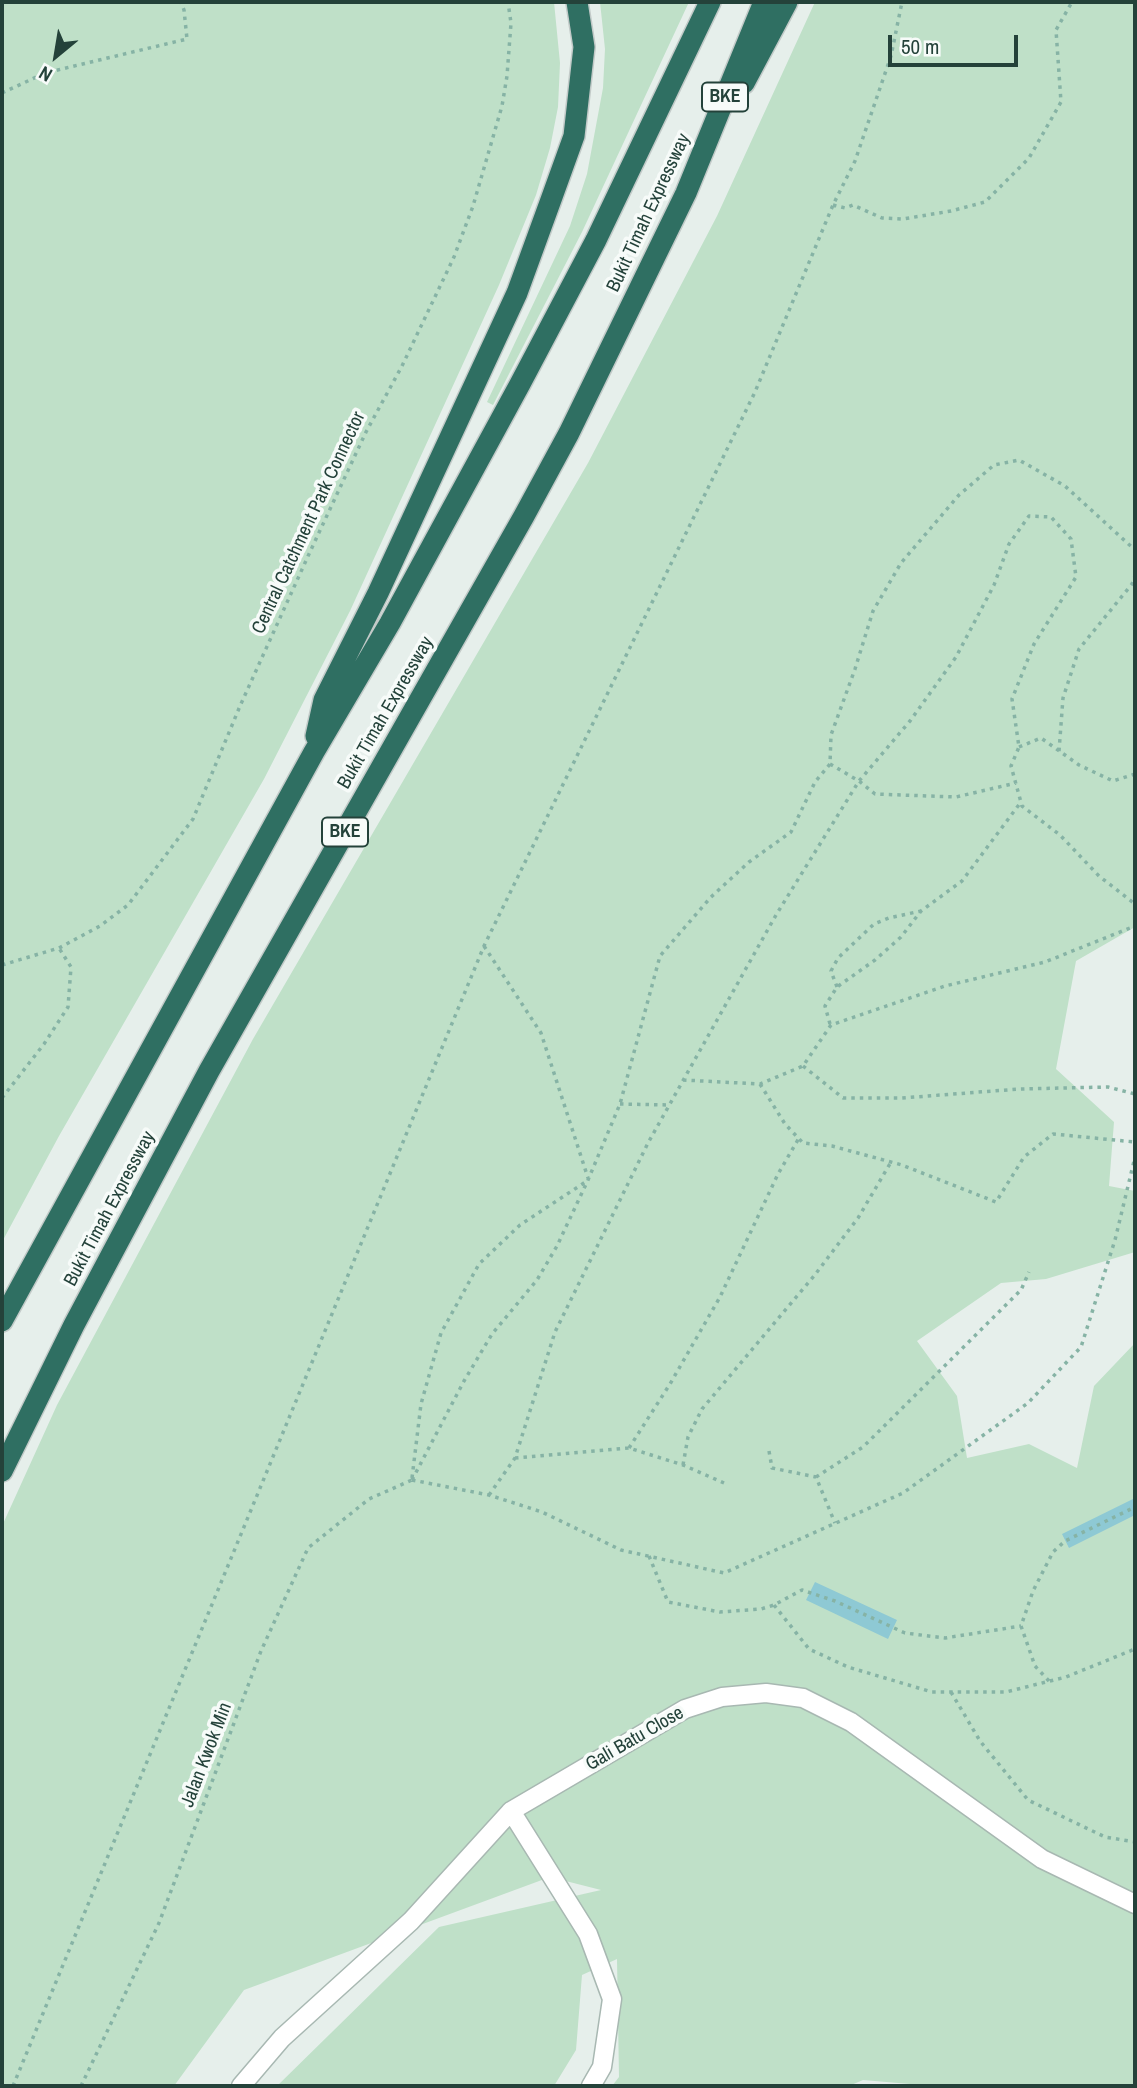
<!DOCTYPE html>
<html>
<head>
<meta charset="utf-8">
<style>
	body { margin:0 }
	#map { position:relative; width:1137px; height:2088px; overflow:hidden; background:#e6efeb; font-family:"Archivo Narrow",sans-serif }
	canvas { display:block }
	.frame { position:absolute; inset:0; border:4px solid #24423a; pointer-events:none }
	.north { position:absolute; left:21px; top:21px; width:70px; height:70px; -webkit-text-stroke:5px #f7fbf9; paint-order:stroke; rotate:210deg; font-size:19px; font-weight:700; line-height:28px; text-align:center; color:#24423a }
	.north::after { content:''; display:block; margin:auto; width:24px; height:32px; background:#24423a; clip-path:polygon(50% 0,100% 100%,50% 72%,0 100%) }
	.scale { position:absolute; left:888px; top:35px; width:130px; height:32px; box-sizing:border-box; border:4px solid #24423a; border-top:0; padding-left:9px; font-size:21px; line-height:24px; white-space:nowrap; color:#24423a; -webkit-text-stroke:5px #f7fbf9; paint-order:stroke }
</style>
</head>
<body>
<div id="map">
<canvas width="1137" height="2088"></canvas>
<div class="frame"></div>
<div class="north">N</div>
<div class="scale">50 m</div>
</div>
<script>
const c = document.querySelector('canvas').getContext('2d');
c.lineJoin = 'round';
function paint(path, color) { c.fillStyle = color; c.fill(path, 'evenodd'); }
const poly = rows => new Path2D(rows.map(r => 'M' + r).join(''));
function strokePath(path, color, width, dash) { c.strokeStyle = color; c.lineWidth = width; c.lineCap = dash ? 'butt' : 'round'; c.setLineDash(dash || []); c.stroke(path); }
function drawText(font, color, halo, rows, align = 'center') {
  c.font = font + ' "Archivo Narrow",sans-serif'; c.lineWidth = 7; c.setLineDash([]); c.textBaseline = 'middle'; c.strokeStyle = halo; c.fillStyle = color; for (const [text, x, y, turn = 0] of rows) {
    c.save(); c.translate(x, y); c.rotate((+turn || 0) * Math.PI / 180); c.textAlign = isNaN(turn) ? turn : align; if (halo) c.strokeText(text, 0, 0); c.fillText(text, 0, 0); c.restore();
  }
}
const green = poly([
	[2,2,554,2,560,63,558,107,550,148,536,195,499,285,350,611,264,779,59,1136,2,1242],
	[600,2,689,2,582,232,493,405,487,402,570,226,587,174,603,88,605,49],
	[815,2,1135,2,1135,927,1076,961,1056,1069,1114,1122,1109,1186,1135,1191,1135,1252,1046,1279,1001,1283,917,1341,957,1396,967,1458,1029,1444,1077,1468,1094,1386,1135,1343,1135,2086,933,2086,863,2080,849,2086,612,2086,619,2077,617,1959,582,1975,576,2050,554,2086,277,2086,439,1927,601,1890,550,1877,244,1990,174,2086,2,2086,2,1526,57,1405,253,1039,588,463,717,216]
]);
const water = poly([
	[1135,1498,1135,1515,1069,1548,1062,1534],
	[815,1582,897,1620,888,1639,806,1600]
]);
const path = poly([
	[2,93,45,73,187,39,184,10,181,2],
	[833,205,845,208,853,205,882,218,903,219,951,211,985,202,1029,158,1061,102,1056,30,1072,2],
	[1019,747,1041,738,1079,765,1113,781,1135,774],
	[1059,751,1063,698,1079,649,1132,584,1135,576],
	[830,764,859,781,875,794,956,797,1016,783],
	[484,946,541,1033,588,1178],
	[2,965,59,948,100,926,128,905,193,819,240,706,309,554,366,432,402,366,454,257,473,206,502,106,507,76,511,23,508,2],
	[837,987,831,971,838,958,874,924,889,918,921,911],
	[830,1024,825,1006,837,987,875,960,901,937,921,911,962,881,1021,802],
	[803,1066,843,1098,902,1098,1019,1089,1108,1087,1135,1094],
	[683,1080,760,1084,803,1066,831,1025,945,986,1045,962,1135,926],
	[760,1084,785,1124,803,1143,832,1146,902,1165,996,1202,1024,1157,1053,1134,1135,1142],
	[2,1098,44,1044,68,1007,71,967,59,948],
	[620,1104,669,1105],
	[629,1448,670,1384,720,1297,778,1174,799,1138],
	[769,1451,772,1468,816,1477,835,1523],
	[515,1458,629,1448,683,1465,724,1483],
	[683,1465,688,1437,702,1409,814,1276,858,1218,891,1162],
	[816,1477,863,1447,1021,1290,1029,1272],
	[412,1478,421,1404,441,1333,479,1264,520,1225,587,1181],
	[412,1480,464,1381,492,1334,537,1280,557,1246,588,1180,620,1104,660,956,711,897,749,862,791,832,815,782,830,764,831,735,855,669,873,611,901,563,959,495,994,465,1019,460,1065,486,1135,550],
	[412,1480,489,1495,542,1512,621,1550,724,1573,903,1493,1028,1403,1081,1347,1115,1240,1135,1157],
	[489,1495,515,1458,555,1332,648,1143,776,915,859,781,910,721,956,657,994,585,1009,544,1029,516,1051,517,1071,539,1076,577,1034,644,1012,699,1019,747,1011,766,1022,806,1060,835,1099,876,1135,904],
	[649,1556,668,1602,720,1612,761,1609,774,1605,802,1590,835,1601,905,1633,945,1638,1021,1626],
	[774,1605,809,1649,848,1667,932,1692,1006,1692,1066,1677,1135,1649],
	[1049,1681,1035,1666,1021,1626,1033,1591,1053,1552,1065,1541,1135,1507],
	[951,1692,980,1741,1028,1800,1105,1837,1135,1842],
	[13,2086,484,946,755,392,833,205,855,161,891,56,902,2],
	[81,2086,159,1923,261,1651,308,1548,369,1499,412,1480]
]);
const minor = poly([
	[511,1811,588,1934,612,1999,602,2067,591,2086],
	[241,2086,282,2038,411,1921,511,1811,685,1709,722,1697,766,1693,803,1698,851,1722,1042,1859,1135,1904]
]);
const highway = poly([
	[744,83,787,2],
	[316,736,324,700,378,593,517,293,552,197,574,136,584,47,577,2],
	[2,1321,314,752,390,623,520,384,596,240,710,2],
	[2,1471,74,1325,209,1071,524,516,569,433,686,193,764,2]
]);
const shields = [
	[725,97,46],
	[345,832,46]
];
const shieldNames = [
	["BKE",725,97],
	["BKE",345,832]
];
const streetNames = [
	["Bukit Timah Expressway",649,213,-65],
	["Central Catchment Park Connector",309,523,-65],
	["Bukit Timah Expressway",386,713,-60],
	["Bukit Timah Expressway",110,1209,-62],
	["Gali Batu Close",635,1739,-30],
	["Jalan Kwok Min",207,1755,-69]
];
paint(green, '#bfe0c8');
paint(water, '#8ec9d4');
strokePath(minor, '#a8b8b2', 21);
strokePath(highway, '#c2cac8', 24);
strokePath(path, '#86b3a5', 3.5, [3.5, 5]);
strokePath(minor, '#fff', 18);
strokePath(highway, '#2f6f62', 21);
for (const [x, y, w] of shields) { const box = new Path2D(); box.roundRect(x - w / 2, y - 14.5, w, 29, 5); c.fillStyle = '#f7fbf9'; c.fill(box); strokePath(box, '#24423a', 2); }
drawText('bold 18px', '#24423a', null, shieldNames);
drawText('19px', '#24423a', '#f7fbf9', streetNames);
</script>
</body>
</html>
